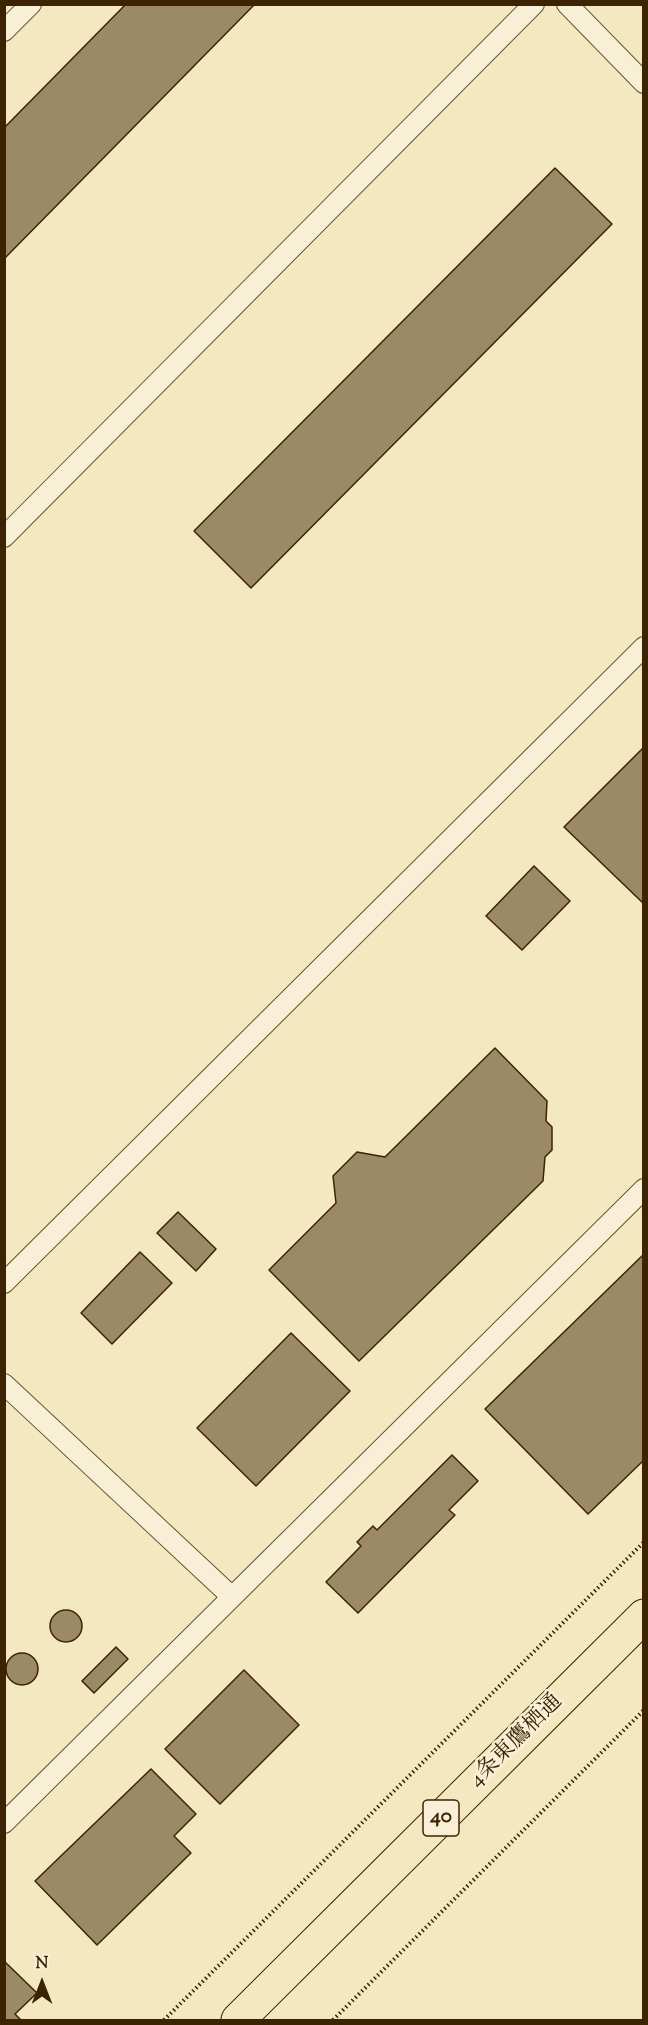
<!DOCTYPE html>
<html>
<head>
<meta charset="utf-8">
<style>
	body { margin:0 }
	#map { position:relative; width:648px; height:2025px; overflow:hidden; background:#f4e8c0; font-family:"Sorts Mill Goudy",serif }
	canvas { display:block }
	.frame { position:absolute; inset:0; border:6px solid #3c2304; pointer-events:none }
	.north { position:absolute; left:12px; top:1953px; width:60px; height:60px; -webkit-text-stroke:4px #f8f0d6; paint-order:stroke; rotate:0deg; font-size:16px; font-weight:700; line-height:24px; text-align:center; color:#3c2304 }
	.north::after { content:''; display:block; margin:auto; width:21px; height:27px; background:#3c2304; clip-path:polygon(50% 0,100% 100%,50% 72%,0 100%) }
</style>
</head>
<body>
<div id="map">
<canvas width="648" height="2025"></canvas>
<div class="frame"></div>
<div class="north">N</div>
</div>
<script>
const c = document.querySelector('canvas').getContext('2d');
c.lineJoin = 'round';
function paint(path, color) { c.fillStyle = color; c.fill(path, 'evenodd'); }
const poly = rows => new Path2D(rows.map(r => 'M' + r).join(''));
function strokePath(path, color, width, dash) { c.strokeStyle = color; c.lineWidth = width; c.lineCap = dash ? 'butt' : 'round'; c.setLineDash(dash || []); c.stroke(path); }
function drawText(font, color, halo, rows, align = 'center') {
  c.font = font + ' "Sorts Mill Goudy","Noto Serif JP",serif'; c.lineWidth = 5; c.setLineDash([]); c.textBaseline = 'middle'; c.strokeStyle = halo; c.fillStyle = color; for (const [text, x, y, turn = 0] of rows) {
    c.save(); c.translate(x, y); c.rotate((+turn || 0) * Math.PI / 180); c.textAlign = isNaN(turn) ? turn : align; if (halo) c.strokeText(text, 0, 0); c.fillText(text, 0, 0); c.restore();
  }
}
const building = poly([
	[126,4,255,4,4,259,4,128,126,4],
	[555,168,612,224,251,588,194,531,555,168],
	[644,747,644,904,564,827,644,747],
	[534,866,570,901,522,950,486,916,534,866],
	[495,1048,547,1101,546,1121,552,1127,552,1150,545,1157,543,1181,359,1361,269,1270,336,1203,333,1176,357,1152,385,1157,495,1048],
	[178,1212,216,1249,196,1271,157,1233,178,1212],
	[140,1252,172,1283,112,1344,81,1313,140,1252],
	[644,1254,644,1460,588,1514,485,1409,644,1254],
	[291,1333,350,1391,256,1486,197,1428,291,1333],
	[452,1455,478,1481,449,1510,455,1515,358,1613,326,1582,361,1546,357,1542,373,1526,377,1530,452,1455],
	'50 1626a16 16 0 1 1 32 0a16 16 0 1 1-32 0Z',
	[116,1647,128,1659,94,1693,82,1681,116,1647],
	'6 1669a16 16 0 1 1 32 0a16 16 0 1 1-32 0Z',
	[244,1670,299,1725,220,1804,165,1749,244,1670],
	[151,1769,196,1814,174,1836,191,1853,97,1945,35,1881,151,1769],
	[4,1961,37,1993,15,2014,21,2020,4,2020,4,1961]
]);
const path = poly([
	[164,2020,644,1542],
	[333,2020,644,1710]
]);
const service = poly([
	[567,4,644,83],
	[4,31,31,4],
	[4,537,534,4],
	[4,1283,644,647],
	[4,1384,232,1597],
	[4,1823,644,1189]
]);
const trunk = poly([
	[238,2020,644,1616]
]);
const shields = [
	[441,1818,36]
];
const shieldNames = [
	["40",441,1818]
];
const streetNames = [
	["4条東鷹栖通",517,1742,-45]
];
paint(building, '#9c8966');
strokePath(building, '#3c2304', 1.5);
strokePath(service, '#6a5433', 22);
strokePath(trunk, '#3c2304', 35);
strokePath(path, '#3c2304', 4, [1.5, 3]);
strokePath(service, '#f8f0d6', 20);
strokePath(trunk, '#f4e8c0', 33);
for (const [x, y, w] of shields) { const box = new Path2D(); box.roundRect(x - w / 2, y - 18, w, 36, 4.5); c.fillStyle = '#f8f0d6'; c.fill(box); strokePath(box, '#3c2304', 1.5); }
drawText('bold 21px', '#3c2304', null, shieldNames);
drawText('22px', '#3c2304', '#f8f0d6', streetNames);
</script>
</body>
</html>
